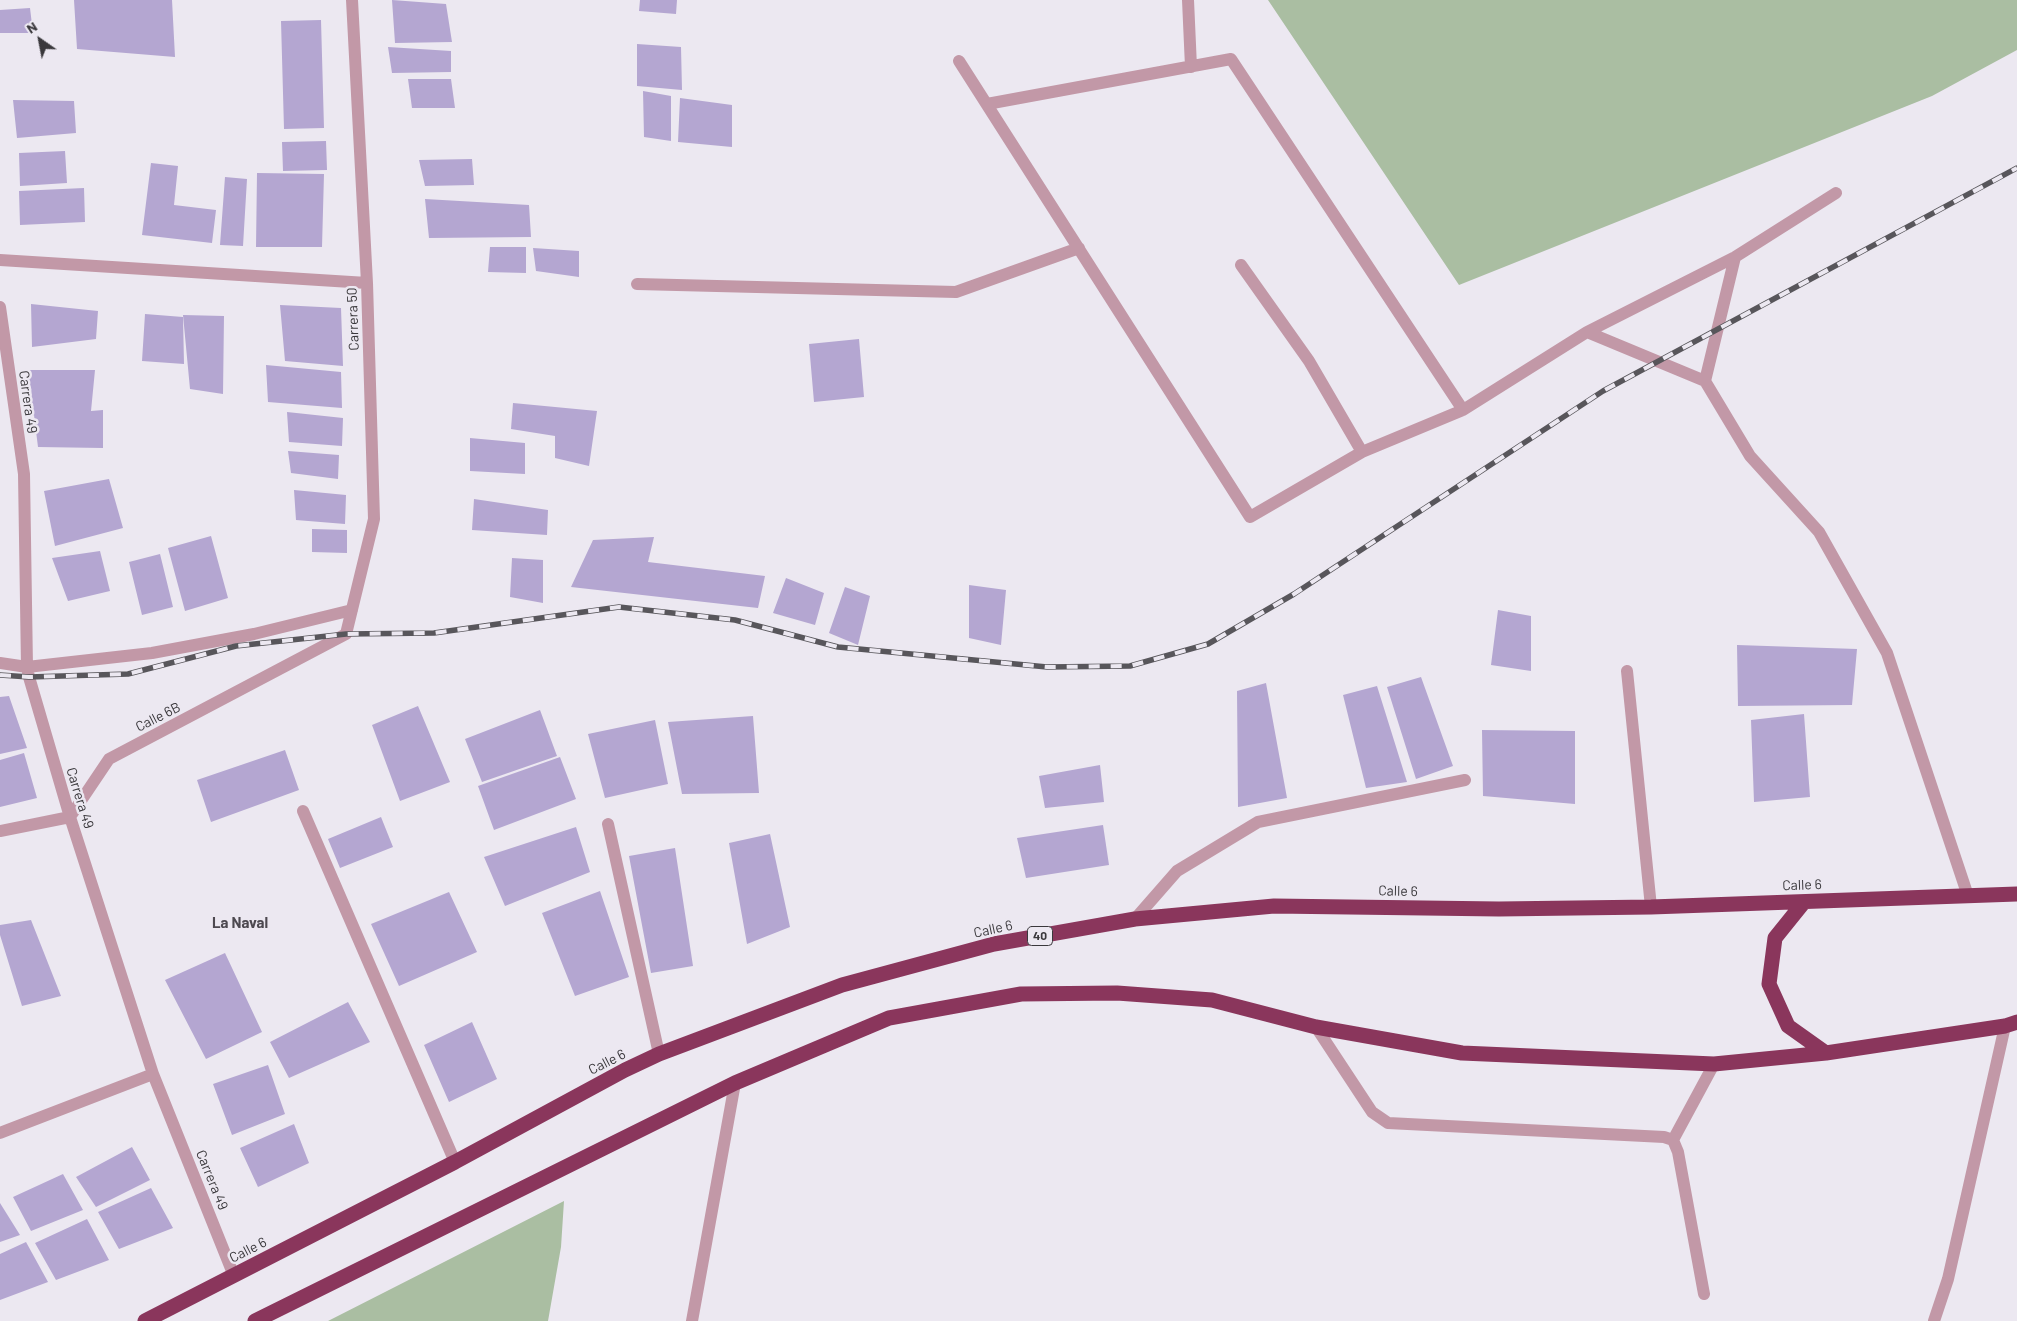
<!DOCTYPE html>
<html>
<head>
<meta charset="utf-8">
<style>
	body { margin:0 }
	#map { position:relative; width:2017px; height:1321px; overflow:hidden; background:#ece8f1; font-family:Barlow,sans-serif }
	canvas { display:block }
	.north { position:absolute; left:15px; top:15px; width:50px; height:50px; -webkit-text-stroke:4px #ece8f1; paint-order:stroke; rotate:327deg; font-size:14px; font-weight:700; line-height:20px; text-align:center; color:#3a383c }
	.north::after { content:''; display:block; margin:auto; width:18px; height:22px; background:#3a383c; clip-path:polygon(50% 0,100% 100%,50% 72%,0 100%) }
</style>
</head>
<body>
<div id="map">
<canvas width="2017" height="1321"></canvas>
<div class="north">N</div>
</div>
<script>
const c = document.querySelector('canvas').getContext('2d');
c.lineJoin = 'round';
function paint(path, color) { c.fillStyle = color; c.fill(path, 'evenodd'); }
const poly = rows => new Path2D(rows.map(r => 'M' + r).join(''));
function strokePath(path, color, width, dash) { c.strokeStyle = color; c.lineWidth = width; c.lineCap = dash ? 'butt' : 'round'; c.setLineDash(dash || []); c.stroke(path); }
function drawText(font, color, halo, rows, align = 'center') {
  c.font = font + ' Barlow,sans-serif'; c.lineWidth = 5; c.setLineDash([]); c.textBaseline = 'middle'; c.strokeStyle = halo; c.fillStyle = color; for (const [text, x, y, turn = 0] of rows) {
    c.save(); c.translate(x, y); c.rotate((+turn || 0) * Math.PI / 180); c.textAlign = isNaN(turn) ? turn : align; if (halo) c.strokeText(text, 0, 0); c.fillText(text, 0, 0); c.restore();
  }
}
const green = poly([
	[1268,0,2017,0,2017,50,1932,96,1459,285],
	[564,1201,561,1247,548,1321,328,1321]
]);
const building = poly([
	[74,0,172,0,175,57,77,49],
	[392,0,446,4,452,42,395,43],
	[640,0,677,0,676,14,639,11],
	[30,8,33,33,0,33,0,10],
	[321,20,324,128,284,129,281,21],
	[637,44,681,47,682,90,637,86],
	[388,47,451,51,451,72,392,73],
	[408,79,451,79,455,108,412,108],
	[643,91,671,96,671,141,644,137],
	[680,98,732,105,732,147,678,142],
	[13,100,74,101,76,133,17,138],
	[326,141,327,170,283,171,282,142],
	[65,151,67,183,20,186,19,153],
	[472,159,474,185,425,186,419,160],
	[151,163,178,166,174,205,216,210,212,243,142,235],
	[257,173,324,174,322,247,256,247],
	[225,177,247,179,243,246,220,245],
	[84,188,85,222,20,225,19,191],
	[425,199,529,205,531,237,429,238],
	[490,247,526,247,526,273,488,272],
	[533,248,579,251,579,277,536,271],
	[31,304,98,311,96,339,32,347],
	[280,305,341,308,343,366,285,361],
	[145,314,183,317,184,364,142,361],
	[183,315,224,316,223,394,190,389],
	[859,339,864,397,814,402,809,344],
	[266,365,341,372,342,408,268,402],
	[28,370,95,370,91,411,103,410,103,448,38,447,34,415,32,416],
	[513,403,597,411,589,466,555,458,555,436,511,429],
	[287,412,343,418,342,446,289,442],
	[470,438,525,443,525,474,470,471],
	[288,451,339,455,338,479,291,473],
	[109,479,123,528,55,546,44,491],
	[294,490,346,495,345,524,296,520],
	[474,499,548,510,547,535,472,530],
	[312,529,347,530,347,553,312,552],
	[211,536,228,598,185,611,168,548],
	[654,537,648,562,765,576,758,608,571,587,593,540],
	[100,551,110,591,68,601,52,558],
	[160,554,173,607,142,615,129,562],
	[512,558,543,560,543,603,510,597],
	[786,578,824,593,815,625,773,613],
	[969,585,1006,590,1001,645,969,638],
	[845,587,870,596,858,645,829,633],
	[1498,610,1531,616,1531,671,1491,665],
	[1737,645,1857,649,1852,705,1738,706],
	[1421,677,1453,766,1416,779,1387,687],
	[1266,683,1287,798,1238,807,1237,691],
	[1377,686,1407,782,1366,788,1343,695],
	[9,696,27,748,0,754,0,697],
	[418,706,450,782,400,801,372,725],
	[540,710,557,756,482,782,465,739],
	[1804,714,1810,797,1754,802,1751,720],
	[753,716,759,793,682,794,668,722],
	[655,720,668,784,605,798,588,734],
	[1482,730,1575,731,1575,804,1483,796],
	[285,750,299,790,211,822,197,780],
	[24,753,37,798,0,807,0,760],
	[560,757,576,799,494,830,478,786],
	[1100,765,1104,802,1045,808,1039,776],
	[381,817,393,847,340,868,328,839],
	[1103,825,1109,865,1026,878,1017,838],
	[576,827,590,872,505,906,484,857],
	[770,834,790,927,747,944,729,843],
	[675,848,693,966,651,973,629,856],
	[600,891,629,977,575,996,542,913],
	[449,892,477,952,399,986,371,924],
	[31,920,61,996,22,1006,0,935,0,925],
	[225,953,262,1032,206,1059,165,980],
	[348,1002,370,1042,289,1078,270,1042],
	[472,1022,497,1079,449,1102,424,1045],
	[268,1065,285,1114,232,1135,213,1084],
	[294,1124,309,1163,258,1187,240,1148],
	[132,1147,150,1180,96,1207,76,1177],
	[63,1174,83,1210,31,1231,13,1197],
	[151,1188,173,1228,119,1249,98,1212],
	[0,1203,20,1235,0,1242],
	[87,1219,109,1260,56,1280,35,1243],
	[26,1242,48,1282,0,1300,0,1254]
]);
const minor = poly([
	[1188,0,1191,67],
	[959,61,1250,517,1362,452,1463,410,1587,332,1735,257,1836,193],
	[987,104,1231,59,1463,410],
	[0,260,367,283],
	[1241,265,1309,361,1362,452],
	[637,284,956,292,1079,248],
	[0,307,24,474,27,667,29,677,70,817,153,1074,234,1276],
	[1587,332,1705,381,1750,456,1819,532,1887,653,1968,896],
	[1705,381,1735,257],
	[0,663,27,667,152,653,254,634,352,610],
	[1627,671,1651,907],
	[303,811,455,1162],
	[608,824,659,1054],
	[0,831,70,817,109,759,346,634,374,519,367,283,352,0],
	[1135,919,1177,871,1258,822,1465,780],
	[1316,1027,1372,1112,1388,1123,1664,1137,1673,1140,1678,1152,1704,1294],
	[0,1133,153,1074],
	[1673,1140,1714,1064],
	[692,1321,735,1083],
	[1934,1321,1948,1279,2005,1026]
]);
const highway = poly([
	[1804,902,1775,938,1769,984,1788,1026,1826,1053],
	[145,1321,455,1162,625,1070,659,1054,842,985,994,944,1135,919,1274,906,1499,909,1651,907,2017,894],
	[255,1321,735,1083,889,1018,1021,994,1117,993,1212,1000,1316,1027,1462,1053,1714,1064,1826,1053,2005,1026,2017,1022]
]);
const rail = poly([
	[0,675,29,677,128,674,236,646,346,634,434,633,619,607,735,620,838,647,1047,667,1130,666,1208,644,1294,594,1603,391,2017,168]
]);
const shields = [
	[1040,936,25]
];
const shieldNames = [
	["40",1040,936]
];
const streetNames = [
	["Carrera 50",353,319,-92],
	["Carrera 49",28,402,82],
	["Calle 6B",158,717,-27],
	["Carrera 49",80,798,73],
	["Calle 6",1802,885,-2],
	["Calle 6",1398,891,1],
	["Calle 6",993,929,-12],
	["Calle 6",607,1062,-27],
	["Carrera 49",212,1180,68],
	["Calle 6",248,1250,-27]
];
const neighbourhoodNames = [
	["La Naval",240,923]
];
paint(green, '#aabea2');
paint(building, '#b4a6d1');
strokePath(minor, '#c298a7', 12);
strokePath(highway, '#8a365c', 15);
strokePath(rail, '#58565b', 5.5);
strokePath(rail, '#ece8f1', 4, [11]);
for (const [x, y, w] of shields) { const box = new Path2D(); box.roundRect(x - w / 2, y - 9.5, w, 19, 4); c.fillStyle = '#ece8f1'; c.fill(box); strokePath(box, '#3a383c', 1); }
drawText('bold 12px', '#3a383c', null, shieldNames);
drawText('14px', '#3a383c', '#ece8f1', streetNames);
drawText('bold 15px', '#4d4950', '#ece8f1', neighbourhoodNames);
</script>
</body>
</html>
